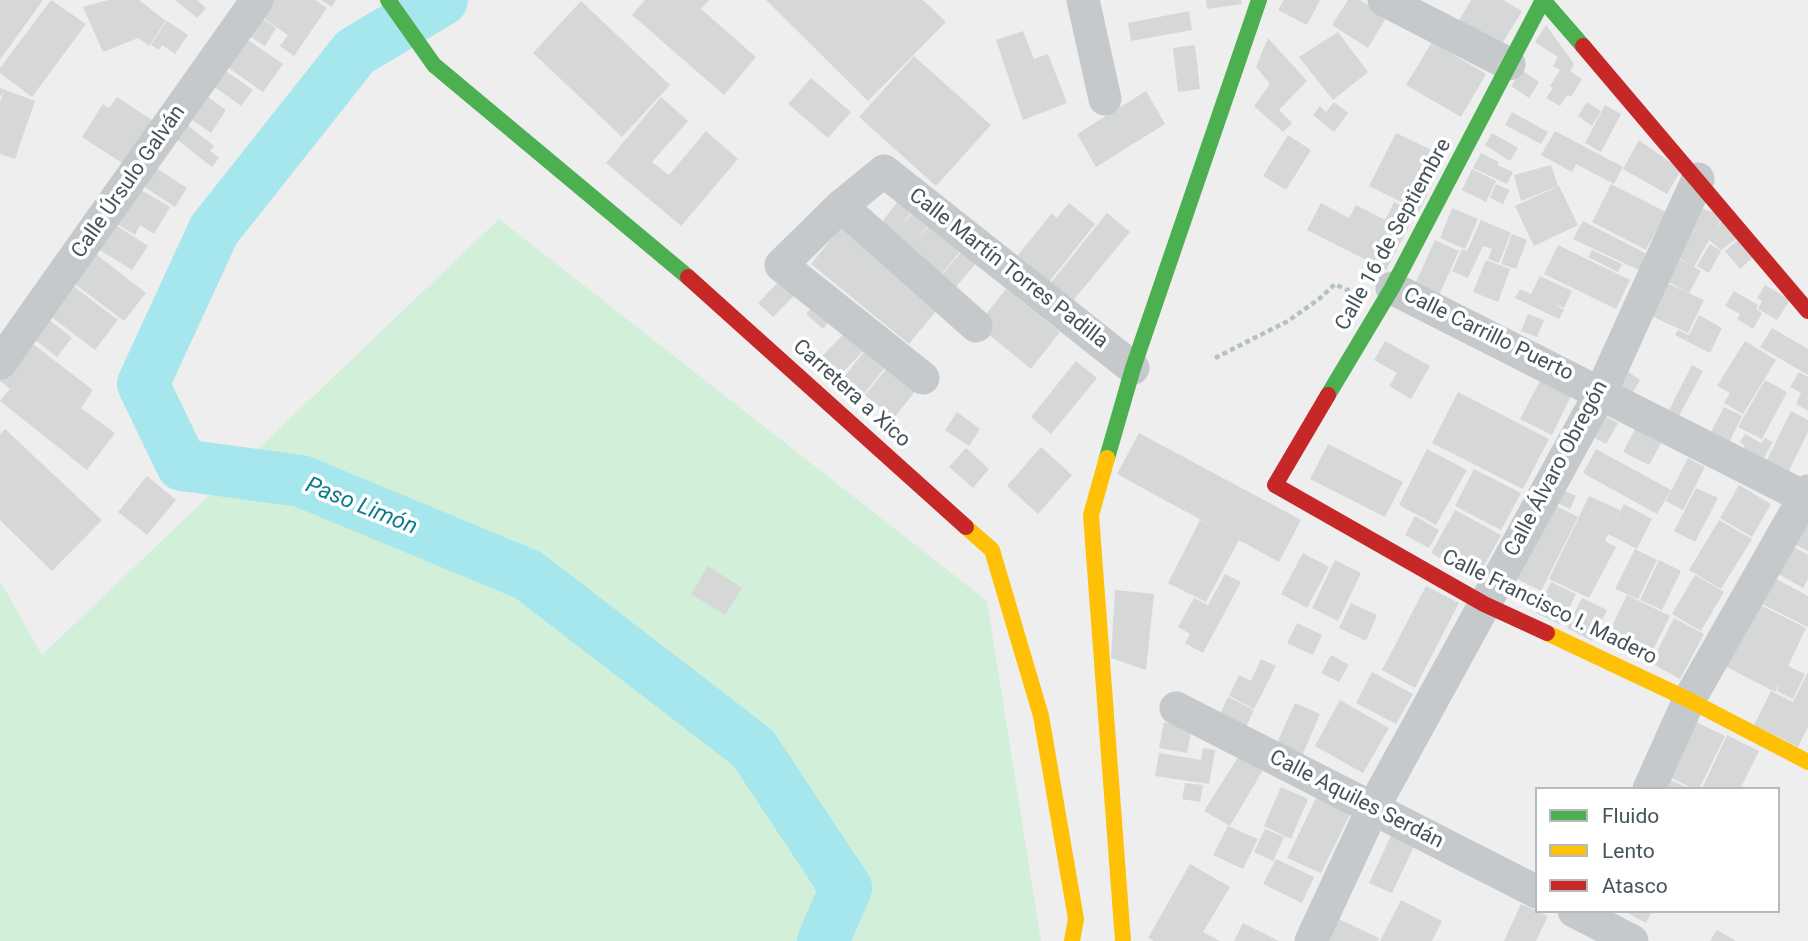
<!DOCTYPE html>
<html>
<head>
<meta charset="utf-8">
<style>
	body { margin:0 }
	#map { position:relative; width:1808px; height:941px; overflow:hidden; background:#efeeee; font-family:Roboto,sans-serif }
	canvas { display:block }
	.legend { position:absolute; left:1535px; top:787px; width:245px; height:126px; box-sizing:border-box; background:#fff; border:2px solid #b5babd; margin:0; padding:9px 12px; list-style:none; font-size:21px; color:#45535b }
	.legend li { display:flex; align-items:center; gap:14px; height:35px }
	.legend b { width:35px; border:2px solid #b5babd }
</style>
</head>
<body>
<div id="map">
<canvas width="1808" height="941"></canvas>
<ul class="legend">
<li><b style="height:9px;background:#4caf50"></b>Fluido</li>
<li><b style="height:9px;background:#ffc107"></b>Lento</li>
<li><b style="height:9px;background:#c62828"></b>Atasco</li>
</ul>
</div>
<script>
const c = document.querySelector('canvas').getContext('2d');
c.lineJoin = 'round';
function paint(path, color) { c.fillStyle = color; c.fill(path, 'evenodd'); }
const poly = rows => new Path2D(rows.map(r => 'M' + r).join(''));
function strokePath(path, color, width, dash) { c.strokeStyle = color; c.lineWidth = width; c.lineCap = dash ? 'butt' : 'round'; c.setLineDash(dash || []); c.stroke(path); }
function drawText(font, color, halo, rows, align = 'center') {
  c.font = font + ' Roboto,sans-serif'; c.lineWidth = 7; c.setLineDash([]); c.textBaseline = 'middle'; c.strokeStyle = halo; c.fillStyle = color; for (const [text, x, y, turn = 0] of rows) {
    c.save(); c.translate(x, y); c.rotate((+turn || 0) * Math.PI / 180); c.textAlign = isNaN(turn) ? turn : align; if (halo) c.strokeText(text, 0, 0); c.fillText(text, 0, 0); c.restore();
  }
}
const green = poly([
	[499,219,987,601,1041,941,0,941,0,581,42,655]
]);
const river = poly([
	[442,0,355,52,214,230,143,384,182,465,301,481,528,575,753,748,846,888,823,941]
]);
const building = poly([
	[1,0,43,0,0,60,0,1],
	[51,0,86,24,32,97,0,73,0,68],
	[108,0,139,0,166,21,149,46,138,38,103,52,83,7],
	[175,0,197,0,206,8,197,18],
	[264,0,315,0,327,8,294,56,280,46,288,35,256,13],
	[321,0,336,0,332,7],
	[645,0,709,0,701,9,756,57,724,95,632,15],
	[766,0,923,0,946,22,868,101],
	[1206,0,1241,0,1242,4,1207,9],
	[1284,0,1320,0,1307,25,1278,10],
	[1348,0,1360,0,1387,16,1368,48,1332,25],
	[1471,0,1503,0,1522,11,1499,49,1457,24],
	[581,1,670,85,622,137,533,53],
	[1189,11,1192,30,1131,41,1128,23],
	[255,14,276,28,265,46,243,32],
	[167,21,188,35,175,54,162,45,159,50,151,45],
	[1546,25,1574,64,1570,71,1582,79,1571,97,1567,95,1560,106,1546,98,1553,88,1550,86,1560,70,1553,66,1558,57,1535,42],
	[1023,31,1034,59,1048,54,1067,103,1023,120,996,40],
	[1338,32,1368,72,1333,100,1299,57],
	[242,36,283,64,263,92,223,64],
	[1268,38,1307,81,1279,110,1292,123,1283,132,1254,106,1270,84,1256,67],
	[1432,42,1486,74,1461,117,1406,85],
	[1195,45,1200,89,1178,92,1173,48],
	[914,56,991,125,936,186,859,117],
	[220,67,253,90,241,106,209,83],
	[1522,70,1539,82,1529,98,1511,86],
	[811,78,851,112,828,138,788,104],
	[0,88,35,101,15,159,0,154,0,102,4,91,0,97],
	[1146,91,1165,124,1096,167,1077,134],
	[207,96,226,110,211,133,191,119],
	[117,97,161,126,133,170,82,137,103,104,109,108],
	[661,97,688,121,652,162,669,175,706,131,738,159,681,226,606,163],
	[1334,102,1348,113,1334,132,1313,115,1320,106,1326,112],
	[1587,102,1601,111,1592,126,1578,116],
	[1605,105,1621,114,1601,152,1585,143],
	[1512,112,1548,132,1541,144,1505,125],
	[181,120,214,146,210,151,219,158,212,167,170,134],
	[1555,131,1623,167,1614,184,1576,164,1572,172,1541,155],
	[1396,133,1446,157,1419,211,1369,186],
	[1492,133,1518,148,1510,161,1485,145],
	[1288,135,1311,150,1286,190,1263,176],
	[1639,140,1681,170,1667,194,1623,169],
	[1481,153,1499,162,1497,165,1513,172,1507,184,1473,168],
	[149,163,187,188,175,207,137,182],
	[1551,165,1558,186,1521,201,1514,175],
	[1472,169,1496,181,1486,202,1462,190],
	[1496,184,1510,190,1503,204,1490,198],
	[1611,184,1666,212,1646,250,1592,222],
	[1559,186,1578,225,1534,246,1515,206],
	[136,187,170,207,154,234,140,225,135,235,114,222],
	[901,197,915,207,902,225,916,209,932,221,917,240,932,223,962,249,935,282,875,231],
	[1394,202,1416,213,1386,270,1307,230,1321,203,1349,218,1356,205,1385,220],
	[1069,203,1095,224,1042,291,1010,265,1052,213,1057,218],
	[1697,207,1724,215,1714,232,1725,216,1740,236,1721,250,1709,240,1694,267,1701,271,1689,293,1661,278,1673,256,1689,264,1673,254,1685,227,1698,233,1686,225],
	[1452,208,1478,219,1465,249,1440,238],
	[1107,213,1130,232,1067,308,1045,290],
	[1481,220,1511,233,1499,263,1488,259,1492,249,1483,246,1468,278,1452,271,1462,249,1467,251],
	[846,221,944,301,909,344,811,264],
	[1583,221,1651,256,1643,272,1573,239],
	[111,222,148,246,132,270,95,247],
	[1512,234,1527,240,1516,269,1501,264],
	[1742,237,1756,255,1740,269,1725,251],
	[1435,240,1459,251,1439,295,1415,284],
	[1710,244,1721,251,1709,273,1697,266],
	[1558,245,1630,280,1616,309,1544,274],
	[963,250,977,262,949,295,935,283],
	[1592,250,1622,264,1618,272,1588,257],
	[93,252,146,293,124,321,71,281],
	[1486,260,1510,269,1498,302,1473,292],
	[789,271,804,286,773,317,758,303],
	[1540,276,1572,291,1564,308,1553,303,1564,310,1559,319,1515,298,1520,289,1531,294],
	[1658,279,1704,300,1688,333,1647,314],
	[68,282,118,320,95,350,45,312],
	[1765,285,1790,300,1777,320,1758,309,1762,301,1757,298],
	[1006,289,1060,332,1031,369,977,325],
	[1734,291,1758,305,1756,309,1762,313,1753,329,1737,319,1740,314,1725,306],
	[820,297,837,312,823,329,806,314],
	[1528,314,1544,320,1537,337,1521,331],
	[1699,315,1722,328,1710,353,1675,335,1678,330,1689,335],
	[44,316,72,338,57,357,29,335],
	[853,325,872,342,838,377,820,358],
	[1772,328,1808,349,1808,375,1760,347],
	[25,338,93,390,81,408,115,433,87,470,0,401,10,389,0,381,0,371],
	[1385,341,1430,366,1411,399,1389,386,1397,373,1374,360],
	[1745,341,1776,360,1743,414,1724,403,1730,393,1717,386],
	[872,342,892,359,863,395,843,378],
	[1076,361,1097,378,1051,434,1031,417],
	[892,362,920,385,894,418,865,395],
	[1692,365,1703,371,1679,416,1669,410],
	[1627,371,1640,380,1631,395,1617,386],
	[1799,372,1808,377,1808,411,1796,404,1801,393,1790,387],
	[1765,380,1787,392,1762,439,1738,427],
	[1540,381,1571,396,1552,435,1520,419],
	[1458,392,1549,439,1523,489,1432,443],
	[1724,407,1742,416,1728,445,1709,436],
	[1594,410,1618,423,1606,444,1582,431],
	[1791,411,1808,420,1808,432,1786,477,1764,466],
	[957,412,980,429,969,446,945,430],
	[5,429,102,520,52,571,0,520,0,435],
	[1635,429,1661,443,1649,465,1623,452],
	[1139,433,1301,520,1279,562,1239,540,1206,602,1168,583,1200,520,1214,527,1117,474],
	[1745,434,1761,443,1765,438,1773,442,1761,463,1741,452,1745,446,1740,442],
	[1328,444,1403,482,1385,517,1310,479],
	[1041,447,1072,475,1038,514,1007,486],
	[966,448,989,469,973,488,949,467],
	[1427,449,1467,470,1436,525,1399,505],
	[1596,449,1671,490,1657,514,1583,473],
	[1688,458,1705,467,1683,510,1666,501],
	[1474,469,1521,493,1501,530,1455,506],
	[147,476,176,500,147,535,118,512],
	[1739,485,1771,504,1752,537,1720,518],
	[1555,486,1576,496,1570,509,1549,499],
	[1696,488,1718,498,1695,542,1674,531],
	[1589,496,1620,510,1615,521,1624,504,1652,519,1637,549,1608,534,1605,541,1616,547,1589,598,1549,579],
	[1547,501,1578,517,1541,591,1509,575],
	[1455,510,1501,535,1477,578,1431,553],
	[1415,516,1439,530,1429,548,1405,535],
	[1808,519,1808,551,1788,541],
	[1719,520,1752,539,1721,589,1689,570],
	[1789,544,1808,555,1808,579,1803,588,1773,571],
	[1635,549,1657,560,1638,599,1615,589],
	[1303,553,1329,567,1307,608,1281,594],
	[1335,560,1361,573,1338,621,1312,608],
	[1659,560,1681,571,1662,610,1640,600],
	[708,566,742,588,725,615,691,594],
	[1225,574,1241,582,1203,653,1185,643,1190,634,1178,627,1194,598,1208,605],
	[1767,574,1808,596,1808,627,1754,600],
	[1695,575,1724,592,1701,631,1672,614],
	[1551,582,1576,594,1561,625,1536,613],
	[1426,586,1459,603,1415,688,1382,670],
	[1115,590,1154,594,1146,670,1111,658],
	[1627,595,1670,616,1647,662,1604,642],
	[1582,598,1607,610,1592,641,1567,628],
	[1752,601,1806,628,1788,666,1805,674,1793,699,1777,691,1780,682,1775,692,1721,664],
	[1351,603,1377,615,1366,641,1339,628],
	[1674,618,1704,634,1680,679,1651,663],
	[1297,623,1322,635,1313,655,1287,643],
	[1331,655,1349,665,1339,682,1321,673],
	[1261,659,1276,666,1254,709,1229,696,1239,675,1251,681],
	[1372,672,1413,694,1396,724,1356,703],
	[1808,672,1808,727,1798,747,1754,725,1771,691,1793,702],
	[1228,697,1254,710,1244,731,1218,718],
	[1340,700,1389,728,1363,773,1315,746],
	[1295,703,1320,714,1302,756,1276,745],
	[1694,721,1725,736,1699,789,1694,789,1667,776],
	[1164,722,1192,727,1187,753,1159,748],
	[1727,735,1759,751,1740,789,1702,789],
	[1203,748,1215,750,1209,784,1155,776,1159,753,1201,760],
	[1242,751,1266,765,1230,826,1204,811],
	[1665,778,1691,789,1660,789],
	[1185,783,1203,785,1200,802,1182,799],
	[1281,787,1308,799,1291,839,1264,826],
	[1320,790,1354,806,1321,873,1287,858],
	[1228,826,1258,839,1243,869,1213,855],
	[1395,827,1418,838,1392,893,1369,883],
	[1265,829,1284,837,1273,861,1254,852],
	[1276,859,1314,877,1302,903,1263,884],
	[1190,864,1230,887,1203,932,1220,941,1154,941,1148,938],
	[1401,900,1442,921,1432,941,1380,941],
	[1521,904,1548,916,1536,941,1504,941],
	[1624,911,1652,911,1646,923],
	[1328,914,1379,938,1378,941,1326,941],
	[1243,923,1279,941,1234,941],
	[1717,930,1736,941,1710,941]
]);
const path = poly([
	[1215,358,1288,321,1319,299,1335,284,1347,290,1352,290]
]);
const street = poly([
	[1083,0,1105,99],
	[1384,0,1509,64],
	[841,206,976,326],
	[1392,288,1808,499],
	[0,363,257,0],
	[923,378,781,265,841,206,884,171,1133,368],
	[1176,708,1537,892],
	[1649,789,1689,700,1808,491],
	[1574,911,1632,941],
	[1311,941,1373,808,1601,392,1698,179]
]);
const fast = poly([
	[388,0,434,65,688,277],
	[1328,395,1392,288,1543,0,1583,46],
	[1107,458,1133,368,1259,0]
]);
const slow = poly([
	[1107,458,1091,515,1123,941],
	[966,527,992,550,1041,716,1076,919,1072,941],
	[1547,633,1689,700,1808,762]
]);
const jam = poly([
	[1583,46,1808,311],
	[688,277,966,527],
	[1328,395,1275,485,1484,604,1547,633]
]);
const streetNames = [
	["Calle Úrsulo Galván",129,182,-55],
	["Calle 16 de Septiembre",1394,235,-61],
	["Calle Martín Torres Padilla",1008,269,38],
	["Calle Carrillo Puerto",1488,335,26],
	["Carretera a Xico",851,394,42],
	["Calle Álvaro Obregón",1557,469,-62],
	["Calle Francisco I. Madero",1549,608,26],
	["Calle Aquiles Serdán",1356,800,27]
];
const waterNames = [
	["Paso Limón",361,507,22]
];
paint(green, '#d2efda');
strokePath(river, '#a6e6ed', 52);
paint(building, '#d6d7d7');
strokePath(path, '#b4c2bc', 4.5, [5, 3.5]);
strokePath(street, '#c5c9cb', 33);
strokePath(fast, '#4caf50', 16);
strokePath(slow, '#ffc107', 16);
strokePath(jam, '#c62828', 16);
drawText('21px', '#45535b', '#fff', streetNames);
drawText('italic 23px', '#0c7d8a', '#fff', waterNames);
</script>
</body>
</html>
